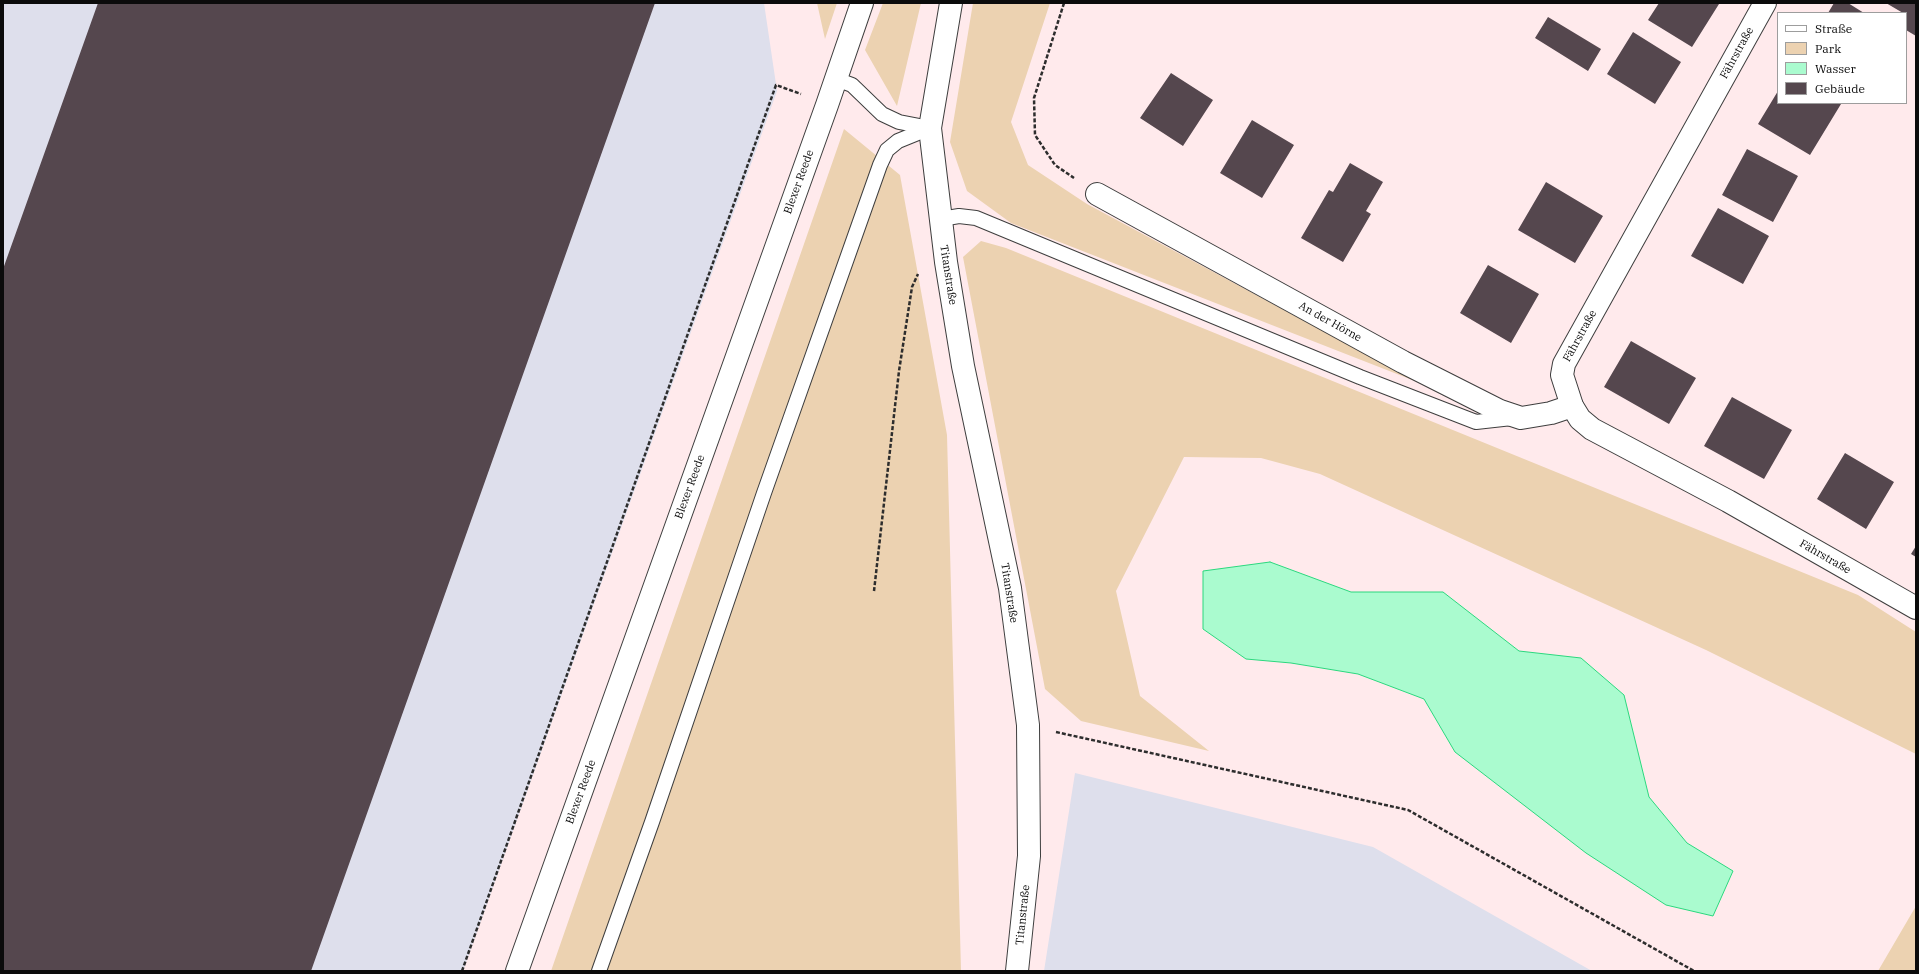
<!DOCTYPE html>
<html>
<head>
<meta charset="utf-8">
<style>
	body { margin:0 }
	#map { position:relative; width:1919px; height:974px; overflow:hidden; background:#ffeaec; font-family:"IBM Plex Serif",serif }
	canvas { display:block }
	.frame { position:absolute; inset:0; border:4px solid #0b0b0b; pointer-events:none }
	.legend { position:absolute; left:1777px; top:12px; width:130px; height:92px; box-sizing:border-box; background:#fff; border:1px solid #9d9d9d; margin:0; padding:5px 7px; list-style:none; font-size:12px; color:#0b0b0b }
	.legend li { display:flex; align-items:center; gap:8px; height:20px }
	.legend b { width:20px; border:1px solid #9d9d9d }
</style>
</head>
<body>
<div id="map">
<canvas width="1919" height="974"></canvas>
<div class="frame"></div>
<ul class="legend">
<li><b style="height:5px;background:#fff"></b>Straße</li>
<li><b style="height:11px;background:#ecd2b1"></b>Park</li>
<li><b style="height:11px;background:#aafbcf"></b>Wasser</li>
<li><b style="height:11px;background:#55474e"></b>Gebäude</li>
</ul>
</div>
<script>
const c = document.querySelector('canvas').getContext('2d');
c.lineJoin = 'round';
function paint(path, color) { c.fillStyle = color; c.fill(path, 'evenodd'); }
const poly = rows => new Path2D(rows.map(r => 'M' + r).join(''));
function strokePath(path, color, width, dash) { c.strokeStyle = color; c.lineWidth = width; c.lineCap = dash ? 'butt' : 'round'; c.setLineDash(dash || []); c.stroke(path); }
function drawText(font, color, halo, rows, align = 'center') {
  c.font = font + ' "IBM Plex Serif",serif'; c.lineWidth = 4; c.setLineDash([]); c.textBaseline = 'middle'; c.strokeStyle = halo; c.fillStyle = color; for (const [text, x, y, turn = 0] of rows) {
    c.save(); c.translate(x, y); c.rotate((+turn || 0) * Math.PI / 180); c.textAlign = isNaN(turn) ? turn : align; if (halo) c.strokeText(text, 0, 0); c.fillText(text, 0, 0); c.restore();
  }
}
const industrial = poly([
	[3,3,764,3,777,91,463,971,3,971],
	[1075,773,1373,847,1592,971,1044,971]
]);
const green = poly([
	[817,3,837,3,825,39],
	[883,3,921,3,897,106,865,50],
	[973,3,1050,3,1011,122,1028,165,1087,204,1420,383,1011,223,967,191,950,142],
	[844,129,900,175,947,435,961,971,551,971],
	[981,241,1006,248,1858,595,1916,632,1916,754,1706,650,1320,474,1261,458,1184,457,1116,591,1140,696,1209,751,1081,721,1045,689,963,257],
	[1916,906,1916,971,1878,971]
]);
const water = poly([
	[1270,562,1351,592,1443,592,1519,651,1581,658,1624,695,1649,797,1687,843,1733,871,1713,916,1666,905,1586,853,1455,752,1424,699,1358,674,1291,663,1246,659,1203,629,1203,571,1270,562]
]);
const building = poly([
	[98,3,655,3,311,971,3,971,3,269],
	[1659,3,1717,3,1719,4,1692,47,1648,20],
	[1834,3,1848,3,1864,13,1828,13],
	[1886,3,1916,3,1916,36,1906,30,1906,13,1903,13],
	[1548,17,1601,49,1588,71,1535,38],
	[1633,32,1681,62,1655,104,1607,74],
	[1171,73,1213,100,1183,146,1140,118],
	[1778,91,1778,103,1838,103,1841,104,1810,155,1758,124],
	[1252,120,1294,145,1262,198,1220,173],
	[1747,149,1798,176,1773,222,1722,195],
	[1350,163,1383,182,1366,211,1371,214,1343,262,1301,238,1329,190,1333,192],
	[1546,182,1603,216,1575,263,1518,230],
	[1718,208,1769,236,1743,284,1691,256],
	[1488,265,1539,294,1511,343,1460,313],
	[1631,341,1696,378,1669,424,1604,387],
	[1732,397,1792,430,1764,479,1704,446],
	[1845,453,1894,482,1866,529,1817,499],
	[1916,546,1916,557,1911,554]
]);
const path = poly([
	[1064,3,1034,98,1035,135,1055,165,1074,178],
	[874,591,899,371,912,287,918,274],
	[1056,732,1408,810,1694,971],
	[462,971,776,85,801,94]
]);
const service = poly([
	[836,79,852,85,882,114,899,122,930,128],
	[941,219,959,216,976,218,1360,377,1476,422,1512,418],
	[599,971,652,822,764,493,880,165,887,150,898,141,930,128]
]);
const minor = poly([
	[951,3,930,128,946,262,963,366,1010,588,1028,725,1029,856,1017,971],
	[1097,194,1403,362,1500,411,1521,418,1551,413,1572,406],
	[517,971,827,105,862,3]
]);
const tertiary = poly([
	[1765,3,1564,364,1562,375,1572,406,1580,419,1592,429,1728,501,1916,608]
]);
const streetNames = [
	["Fährstraße",1737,53,-61],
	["Blexer Reede",799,182,-70],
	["Titanstraße",948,275,81],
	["An der Hörne",1330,322,29],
	["Fährstraße",1580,336,-61],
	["Blexer Reede",690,487,-70],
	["Fährstraße",1825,557,30],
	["Titanstraße",1009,593,81],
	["Blexer Reede",581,792,-70],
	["Titanstraße",1023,915,-84]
];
paint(industrial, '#dedfec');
paint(green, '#ecd2b1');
paint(water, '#aafbcf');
strokePath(water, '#2bd87e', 1);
paint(building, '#55474e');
strokePath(service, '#3e3e3e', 16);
strokePath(minor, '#3e3e3e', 24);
strokePath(tertiary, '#3e3e3e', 24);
strokePath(path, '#2d2d2d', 2.5, [4, 2]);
strokePath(service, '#fff', 14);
strokePath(minor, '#fff', 22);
strokePath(tertiary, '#fff', 22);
drawText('11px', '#0b0b0b', '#fff', streetNames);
</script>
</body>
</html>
